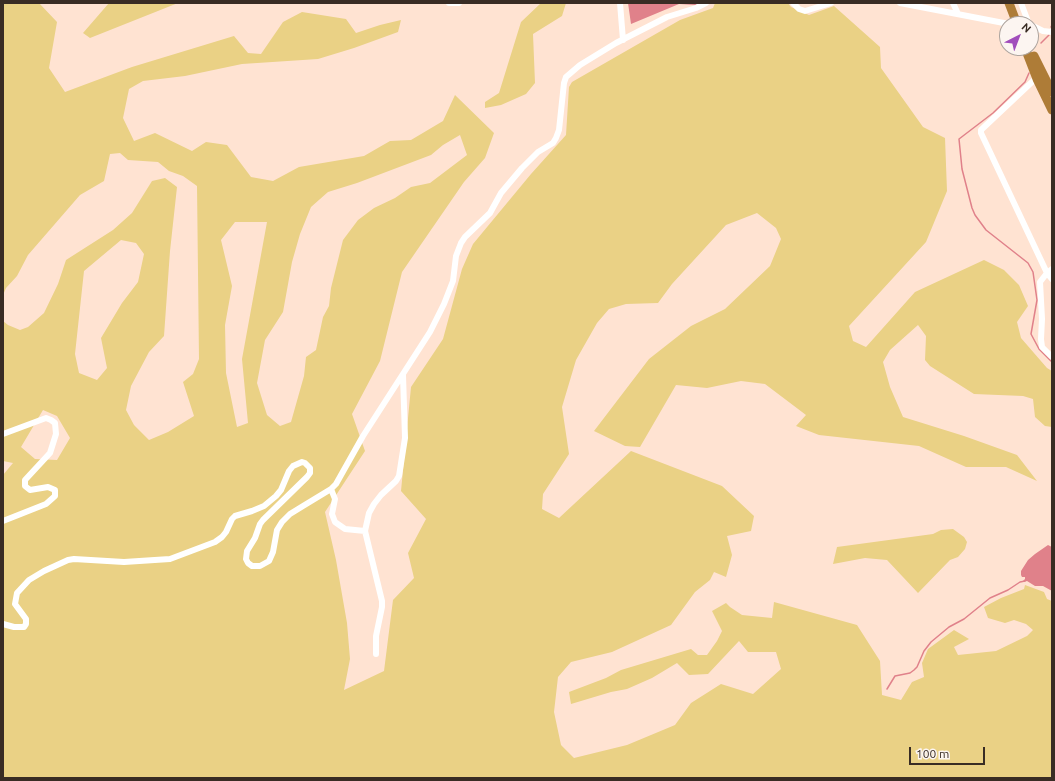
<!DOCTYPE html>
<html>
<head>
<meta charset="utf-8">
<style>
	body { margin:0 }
	#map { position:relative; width:1055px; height:781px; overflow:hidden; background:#ffe3d2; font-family:Ubuntu,sans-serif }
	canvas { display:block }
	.frame { position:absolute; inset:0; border:4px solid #392c24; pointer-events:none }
	.north { position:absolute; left:999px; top:16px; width:40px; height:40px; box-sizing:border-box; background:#fcf5f1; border:1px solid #aea59f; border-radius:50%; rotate:42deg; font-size:11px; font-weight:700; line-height:16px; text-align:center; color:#392c24 }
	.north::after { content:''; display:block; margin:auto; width:14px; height:18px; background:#a14dbc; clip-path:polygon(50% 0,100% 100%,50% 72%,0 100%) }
	.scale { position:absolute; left:909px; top:747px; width:76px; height:18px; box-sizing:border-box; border:2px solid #392c24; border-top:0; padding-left:5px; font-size:12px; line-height:14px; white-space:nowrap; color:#392c24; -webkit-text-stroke:3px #fcf5f1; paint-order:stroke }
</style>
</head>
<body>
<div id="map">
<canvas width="1055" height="781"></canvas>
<div class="frame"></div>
<div class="north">N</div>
<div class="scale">100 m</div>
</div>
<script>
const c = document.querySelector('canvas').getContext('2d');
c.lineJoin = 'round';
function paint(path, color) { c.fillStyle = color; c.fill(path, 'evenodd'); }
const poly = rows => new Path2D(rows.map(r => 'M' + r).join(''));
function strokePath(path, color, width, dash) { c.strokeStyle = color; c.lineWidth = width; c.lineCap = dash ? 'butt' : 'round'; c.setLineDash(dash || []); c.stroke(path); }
const green = poly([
	[3,3,39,3,57,22,49,68,65,92,132,67,234,36,248,53,261,54,283,22,302,12,346,19,356,33,380,25,401,20,398,32,354,48,318,59,242,64,185,76,143,81,129,89,123,118,134,141,155,133,192,151,206,142,227,145,251,177,273,181,299,167,364,156,390,141,411,140,443,121,455,95,494,133,485,158,464,182,402,272,380,361,352,414,365,451,325,512,336,560,347,623,350,659,344,690,384,671,393,600,414,578,408,553,426,519,401,491,411,387,443,339,462,269,473,244,531,174,566,135,569,87,572,82,680,20,713,8,715,3,788,3,791,7,809,15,834,6,880,47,881,68,923,127,945,138,947,191,926,242,849,326,853,341,866,347,915,292,984,260,1004,270,1019,285,1028,306,1017,322,1021,338,1047,368,1052,371,1052,427,1045,426,1035,417,1033,399,1023,396,974,394,930,366,925,360,926,336,918,325,890,350,883,362,890,387,903,417,964,436,1017,455,1037,481,1006,467,966,467,919,446,819,435,796,426,806,415,765,384,741,381,707,388,676,385,640,447,625,446,594,431,649,359,691,326,725,309,770,266,781,239,776,228,757,213,726,225,672,284,658,303,626,304,609,309,597,323,576,360,562,407,569,454,543,494,542,509,559,518,631,451,722,486,754,516,751,531,727,536,732,555,726,577,714,572,710,580,695,592,671,625,612,652,571,662,558,677,554,712,561,745,574,758,627,745,675,725,691,703,721,684,753,694,781,669,776,652,748,652,739,641,708,674,689,675,677,663,652,678,627,689,611,692,571,704,569,692,606,678,621,670,691,649,698,655,707,655,717,641,722,631,712,611,726,603,730,607,742,615,772,618,774,602,857,625,880,661,882,695,901,700,912,682,924,677,922,663,928,649,954,630,969,639,954,647,958,655,996,651,1027,636,1033,630,1026,624,1014,620,1005,623,988,618,984,607,1001,598,1024,589,1025,585,1044,592,1047,599,1052,601,1052,778,3,778,3,475,13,463,3,461,3,321,8,325,20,330,28,327,44,313,58,284,66,260,113,230,132,213,152,181,165,178,177,187,170,251,164,336,149,352,131,386,126,410,134,425,149,440,168,432,194,416,183,382,193,374,199,359,197,186,183,176,169,171,158,162,128,160,120,153,110,154,104,181,80,195,28,255,17,276,6,288,3,295],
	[460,135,467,155,430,183,411,187,395,198,374,208,358,220,343,240,331,288,329,306,323,317,316,350,306,357,304,376,291,422,280,426,267,415,257,383,265,340,283,312,292,262,300,234,311,207,328,192,357,183,431,155,443,145],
	[235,222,267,222,242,359,248,423,237,427,226,373,225,325,232,286,221,240],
	[121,240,136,243,144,254,138,282,122,303,101,338,107,368,97,380,79,373,75,354,84,271],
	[43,410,57,416,70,438,57,460,35,459,21,447],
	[109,3,178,3,90,38,83,33],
	[541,3,566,3,562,16,533,34,535,83,526,94,501,105,485,108,485,102,499,93,521,22],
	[953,529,964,537,967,542,965,549,958,557,950,560,918,593,887,560,865,558,833,564,837,547,933,534,941,530]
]);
const water = poly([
	[628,3,699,3,696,5,679,4,631,24],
	[1048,545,1052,547,1052,591,1043,586,1035,586,1027,581,1024,582,1023,581,1025,579,1025,577,1022,577,1021,575,1021,571,1028,560,1035,554]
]);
const stream = poly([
	[1051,3,1052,4],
	[1051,27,1052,25],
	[1041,43,1049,35],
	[1029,73,1025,82,993,113,959,139,962,169,972,208,975,215,986,230,1028,263,1033,272,1037,300,1031,334,1039,349,1052,362],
	[887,689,895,676,910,673,914,670,917,667,924,651,931,642,949,627,964,619,990,598,1008,590,1020,582,1025,581]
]);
const minor = poly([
	[449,3,459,3],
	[620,3,623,40],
	[793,3,799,9,805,11,831,3],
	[900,3,1009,24,1029,24],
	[953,3,958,14],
	[1021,3,1029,24],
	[1031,25,1043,31,1052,32],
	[1037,79,1033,81,981,130,981,133,1047,273,1040,282,1042,319,1041,339,1042,347,1052,357],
	[1052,269,1047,273,1052,279],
	[3,434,46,418,51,420,55,423,56,434,50,453,25,480,25,486,30,490,48,487,55,490,55,496,46,504,3,521],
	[331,489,335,499,332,514,335,522,345,529,365,531],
	[3,624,14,627,24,627,26,624,26,619,15,604,17,593,29,580,44,571,68,560,74,559,124,562,170,559,215,542,222,537,226,532,232,519,235,516,252,511,264,506,276,496,281,490,289,471,293,466,302,462,305,463,310,468,310,473,307,477,263,520,260,524,255,538,247,551,246,559,248,563,252,566,260,566,269,561,273,552,277,530,282,522,290,514,303,506,331,489,336,484,363,436,430,332,444,304,453,281,456,256,461,243,465,237,490,213,501,193,522,168,538,152,553,143,556,138,559,130,564,83,566,77,580,65,616,43,667,17,696,8,706,3],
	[376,654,376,636,382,607,382,601,365,531,369,513,374,504,381,495,396,481,399,476,405,438,403,375]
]);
const highway = poly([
	[1009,3,1017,24],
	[1025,48,1037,79,1052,110],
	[1034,56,1052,92]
]);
paint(green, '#ead185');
paint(water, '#e0818a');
strokePath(stream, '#e0818a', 1.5);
strokePath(minor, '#fff', 6);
strokePath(highway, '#ae7c37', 9);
</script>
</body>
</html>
